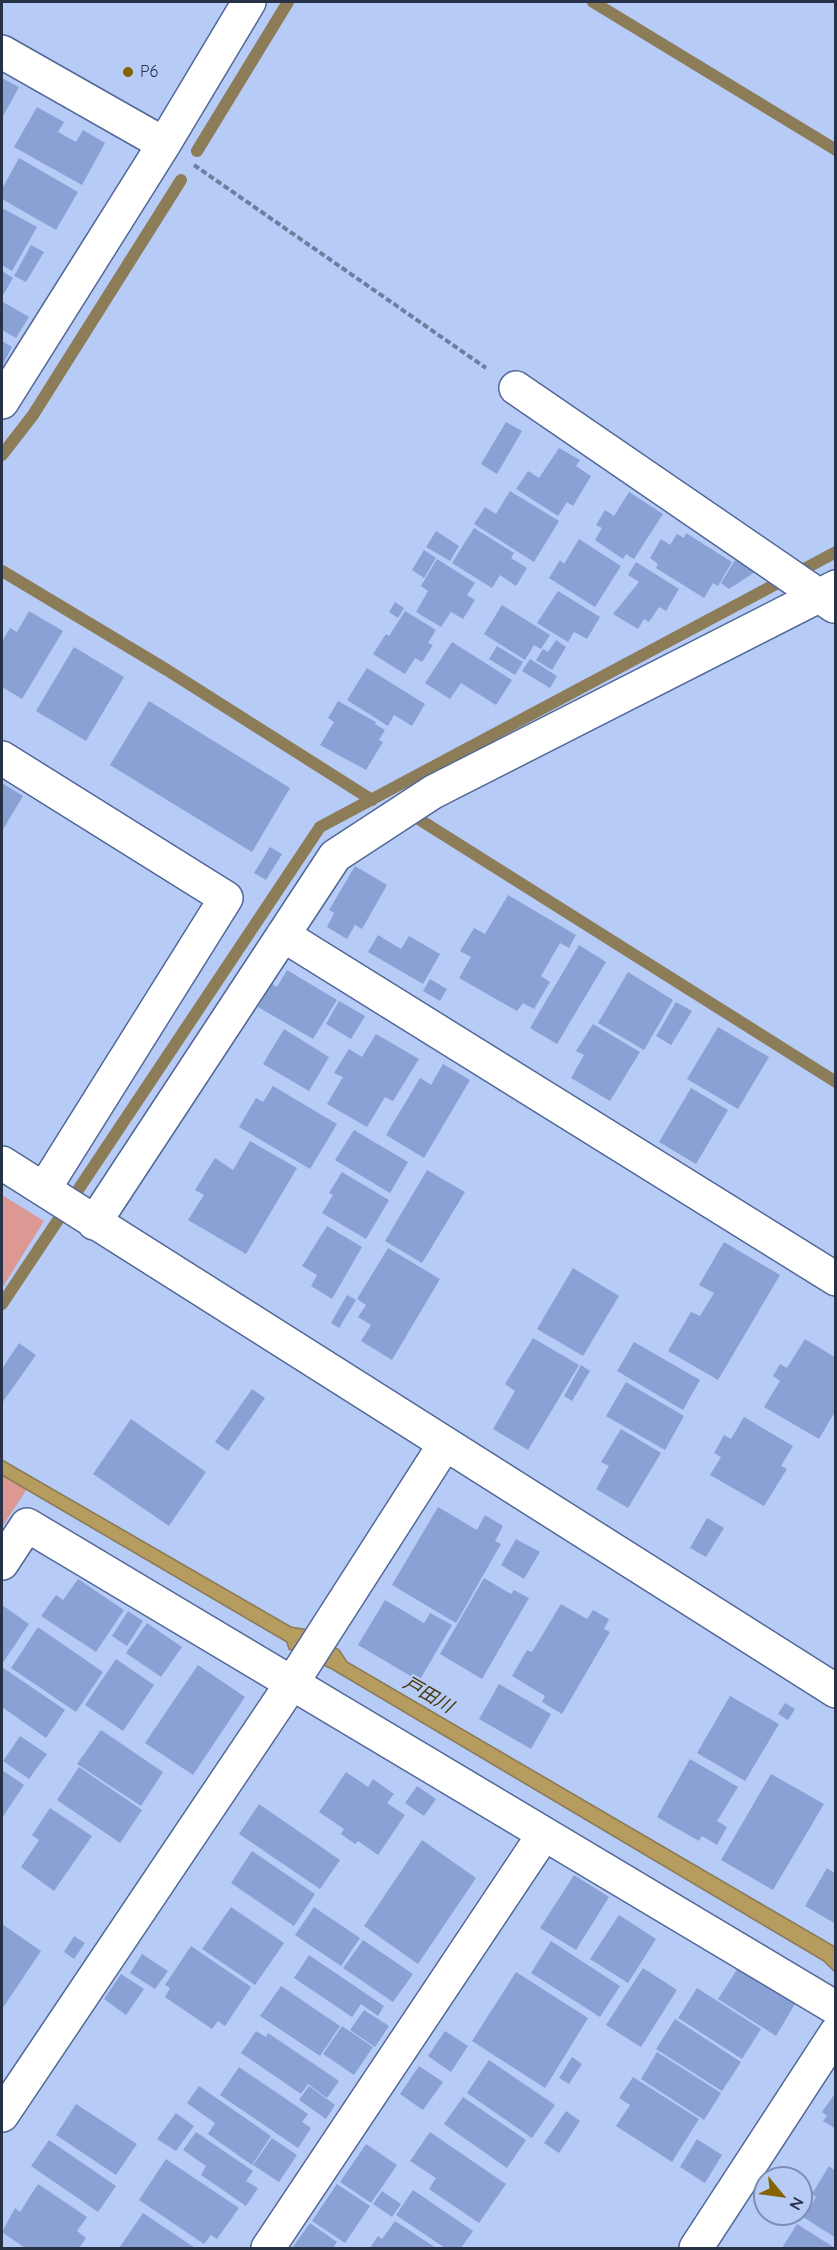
<!DOCTYPE html>
<html>
<head>
<meta charset="utf-8">
<style>
	body { margin:0 }
	#map { position:relative; width:837px; height:2250px; overflow:hidden; background:#b7cbf7; font-family:Quicksand,sans-serif }
	canvas { display:block }
	.frame { position:absolute; inset:0; border:3px solid #283247; pointer-events:none }
	.north { position:absolute; left:753px; top:2166px; width:60px; height:60px; box-sizing:border-box; background:#b7cbf7; border:2px solid #7e8eb1; border-radius:50%; rotate:119deg; font-size:16px; font-weight:700; line-height:24px; text-align:center; color:#283247 }
	.north::after { content:''; display:block; margin:auto; width:21px; height:27px; background:#856400; clip-path:polygon(50% 0,100% 100%,50% 72%,0 100%) }
</style>
</head>
<body>
<div id="map">
<canvas width="837" height="2250"></canvas>
<div class="frame"></div>
<div class="north">N</div>
</div>
<script>
const c = document.querySelector('canvas').getContext('2d');
c.lineJoin = 'round';
function paint(path, color) { c.fillStyle = color; c.fill(path, 'evenodd'); }
const poly = rows => new Path2D(rows.map(r => 'M' + r).join(''));
function strokePath(path, color, width, dash) { c.strokeStyle = color; c.lineWidth = width; c.lineCap = dash ? 'butt' : 'round'; c.setLineDash(dash || []); c.stroke(path); }
function drawText(font, color, halo, rows, align = 'center') {
  c.font = font + ' Quicksand,"Noto Sans JP",sans-serif'; c.lineWidth = 4.5; c.setLineDash([]); c.textBaseline = 'middle'; c.strokeStyle = halo; c.fillStyle = color; for (const [text, x, y, turn = 0] of rows) {
    c.save(); c.translate(x, y); c.rotate((+turn || 0) * Math.PI / 180); c.textAlign = isNaN(turn) ? turn : align; if (halo) c.strokeText(text, 0, 0); c.fillText(text, 0, 0); c.restore();
  }
}
const green = poly([
	[2,1195,44,1221,2,1288],
	[2,1475,27,1489,2,1527]
]);
const water = poly([
	[2,1460,291,1627,309,1630,339,1650,347,1662,835,1947,835,1972,824,1961,332,1669,289,1649,287,1642,2,1475,2,1460]
]);
const stream = poly([
	[593,2,836,150],
	[197,151,288,2],
	[2,455,33,415,181,180],
	[2,571,167,670,372,800],
	[417,818,836,1082],
	[2,1304,320,827,836,552]
]);
const building = poly([
	[2,78,19,87,2,118],
	[37,107,64,122,58,132,76,142,83,130,105,143,82,185,14,147],
	[19,158,78,192,56,230,2,199,2,189],
	[2,208,37,227,12,271,2,265],
	[31,245,44,252,26,282,14,276],
	[2,271,13,278,2,297],
	[3,302,29,317,16,338,2,330],
	[2,341,12,347,2,366],
	[506,422,522,431,497,474,481,464],
	[559,448,580,460,576,466,591,476,573,506,567,502,558,516,516,489,528,471,539,478],
	[510,491,559,521,534,562,474,524,485,507,496,514],
	[629,492,663,514,634,559,626,554,623,559,595,540,602,528,596,525,605,510,614,516],
	[474,528,514,553,511,558,527,568,516,586,500,575,492,588,452,563],
	[436,531,459,546,450,561,426,547],
	[686,533,732,562,718,586,713,583,704,598,656,568,658,564,650,558,661,539,670,545,677,534,684,538],
	[579,539,621,566,595,607,549,578,560,560,564,564],
	[424,550,436,558,424,578,412,570],
	[437,559,475,583,467,595,475,600,463,619,451,612,441,627,416,612,428,591,421,586],
	[735,560,755,572,729,589,721,583],
	[636,562,679,589,666,611,659,607,649,622,644,619,638,629,613,614,639,582,628,575],
	[558,591,600,617,587,639,574,632,568,642,537,623],
	[395,602,404,608,398,618,389,612],
	[502,605,550,635,541,649,534,645,525,660,484,634],
	[29,611,63,631,22,699,2,687,2,642,10,628,17,632],
	[405,611,436,630,428,643,433,645,422,662,415,658,405,674,373,654,386,634,389,636],
	[556,640,566,647,552,670,536,660,543,649,548,652],
	[452,642,512,680,496,705,461,683,450,699,425,683],
	[497,646,523,662,515,675,489,659],
	[74,647,124,677,86,741,36,711],
	[530,659,557,676,550,688,522,671],
	[367,668,425,704,412,726,394,715,388,726,347,700],
	[149,701,290,788,252,852,110,765],
	[338,701,376,722,375,724,385,730,379,740,383,742,366,770,320,745,334,722,328,718],
	[2,783,23,796,2,831],
	[270,847,282,854,266,880,254,873],
	[355,866,387,885,362,929,355,925,347,939,327,927,334,913,329,910],
	[508,895,576,935,569,948,560,943,541,976,550,982,534,1009,523,1003,517,1011,459,978,471,957,460,951,474,928,485,934],
	[378,935,401,949,409,936,440,954,423,984,368,952],
	[579,945,606,962,557,1044,530,1028],
	[287,970,337,1000,313,1039,258,1007,272,984,277,987],
	[628,972,673,1000,644,1050,598,1023],
	[430,979,447,989,440,1001,423,991],
	[339,1001,365,1016,351,1039,326,1024],
	[676,1002,692,1011,671,1045,656,1036],
	[593,1024,640,1052,610,1101,571,1078,584,1055,576,1051],
	[718,1027,769,1057,738,1109,687,1079],
	[284,1029,329,1057,309,1091,263,1064],
	[376,1034,419,1059,393,1101,385,1097,367,1127,327,1104,343,1077,334,1073,349,1049,362,1057],
	[443,1064,470,1080,424,1158,386,1135,420,1078,431,1085],
	[273,1086,337,1124,310,1169,239,1127,256,1098,263,1102],
	[691,1088,728,1110,696,1164,659,1142],
	[354,1130,408,1162,390,1193,335,1160],
	[250,1141,297,1168,246,1254,188,1220,204,1195,195,1190,215,1158,233,1170],
	[427,1170,465,1192,422,1263,385,1241],
	[342,1172,389,1200,366,1239,322,1213,333,1195,329,1193],
	[327,1226,362,1247,332,1299,311,1286,317,1275,302,1266],
	[724,1242,780,1275,718,1380,668,1351,691,1312,700,1316,714,1293,699,1285],
	[388,1248,440,1279,392,1360,361,1341,371,1325,358,1317,366,1305,357,1299],
	[573,1268,619,1296,583,1356,537,1329],
	[347,1295,356,1300,339,1328,331,1323],
	[533,1338,579,1365,528,1450,493,1429,515,1391,505,1384],
	[805,1339,836,1358,836,1410,819,1439,764,1407,780,1381,773,1376,780,1364,787,1368],
	[634,1342,700,1380,683,1410,617,1371],
	[19,1343,36,1355,2,1403,2,1369],
	[581,1365,590,1371,572,1401,564,1396],
	[626,1382,684,1416,665,1450,606,1416],
	[252,1389,265,1398,228,1451,215,1442],
	[744,1417,793,1446,781,1466,787,1469,764,1506,710,1475,721,1457,714,1453,724,1435,731,1439],
	[131,1419,206,1472,169,1526,93,1474],
	[621,1429,661,1453,628,1508,596,1489,609,1466,601,1462],
	[438,1507,477,1530,485,1515,503,1526,495,1541,501,1544,456,1623,392,1585],
	[707,1518,724,1528,706,1557,690,1548],
	[516,1539,540,1552,524,1579,501,1565],
	[484,1578,511,1594,514,1590,529,1598,482,1679,440,1654],
	[78,1579,124,1610,96,1652,41,1616,56,1595,63,1600],
	[385,1600,424,1623,430,1613,452,1625,419,1681,358,1645],
	[561,1604,587,1619,593,1610,609,1619,604,1629,610,1632,562,1714,542,1702,545,1696,512,1676,527,1650,532,1652],
	[2,1605,29,1624,2,1664],
	[128,1611,143,1621,127,1646,112,1636],
	[147,1623,182,1647,161,1677,126,1653],
	[38,1627,103,1672,76,1712,11,1668],
	[116,1659,154,1685,123,1731,85,1705],
	[198,1665,245,1697,193,1775,145,1743],
	[2,1667,65,1710,46,1738,2,1707],
	[499,1684,551,1714,531,1749,479,1719],
	[730,1696,779,1724,745,1781,697,1753],
	[785,1703,795,1709,788,1720,778,1714],
	[101,1730,163,1772,141,1806,77,1764],
	[20,1736,47,1754,29,1779,3,1761],
	[690,1759,738,1787,717,1821,727,1827,717,1845,702,1836,699,1841,657,1817],
	[79,1767,142,1810,120,1843,57,1800],
	[2,1770,24,1785,2,1818],
	[346,1772,368,1787,373,1779,394,1794,387,1803,405,1815,378,1855,358,1841,355,1844,341,1834,344,1829,319,1812],
	[771,1774,824,1804,773,1890,721,1860],
	[417,1786,436,1799,424,1816,405,1803],
	[259,1804,340,1860,320,1889,239,1834],
	[50,1808,92,1836,54,1891,21,1867,39,1840,32,1835],
	[422,1840,476,1878,418,1964,364,1926],
	[252,1851,315,1894,294,1926,231,1883],
	[827,1868,836,1874,836,1924,805,1906],
	[574,1875,609,1897,576,1950,540,1928],
	[231,1907,284,1943,255,1985,202,1949],
	[314,1907,360,1938,341,1966,295,1935],
	[619,1915,656,1939,628,1983,590,1959],
	[2,1924,41,1951,2,2009],
	[74,1936,85,1943,74,1959,64,1952],
	[363,1940,413,1974,393,2002,343,1968],
	[551,1941,620,1986,600,2017,531,1973],
	[191,1946,251,1987,225,2026,218,2021,212,2029,165,1997,170,1988,165,1985],
	[142,1954,168,1971,155,1989,130,1973],
	[309,1955,384,2006,378,2016,361,2004,352,2017,294,1978],
	[643,1968,677,1990,641,2047,606,2025],
	[738,1968,795,2004,776,2036,718,1999],
	[516,1972,588,2018,545,2088,472,2041],
	[121,1974,144,1989,126,2015,104,1999],
	[281,1986,340,2026,320,2056,260,2016],
	[697,1988,761,2029,742,2059,678,2018],
	[364,2010,389,2026,375,2047,350,2030],
	[675,2019,741,2062,722,2091,656,2049],
	[342,2026,373,2047,354,2075,323,2054],
	[256,2031,266,2037,268,2033,339,2081,327,2098,308,2084,301,2094,241,2053],
	[445,2031,468,2046,451,2072,428,2056],
	[657,2052,721,2093,704,2120,641,2079],
	[572,2057,582,2064,569,2084,559,2078],
	[489,2060,555,2105,532,2138,467,2093],
	[419,2066,443,2082,423,2110,400,2094],
	[239,2067,308,2114,302,2122,311,2128,298,2148,220,2095],
	[633,2077,699,2119,672,2162,616,2126,630,2105,619,2098],
	[199,2086,271,2136,252,2165,208,2134,215,2123,187,2103],
	[309,2086,335,2105,326,2119,299,2100],
	[836,2092,836,2129,823,2121,827,2116,822,2112],
	[463,2097,526,2140,507,2168,444,2124],
	[76,2104,137,2144,116,2175,56,2135],
	[566,2111,580,2121,559,2153,544,2143],
	[176,2113,194,2126,176,2151,157,2139],
	[196,2132,253,2171,246,2181,258,2188,246,2206,201,2175,206,2166,183,2150],
	[430,2132,506,2184,479,2223,429,2189,436,2178,410,2161],
	[272,2138,297,2155,279,2182,253,2165],
	[697,2139,722,2155,705,2183,680,2167],
	[49,2140,116,2186,98,2212,31,2166],
	[366,2144,397,2165,371,2203,340,2182],
	[166,2159,239,2208,217,2239,211,2235,204,2244,139,2200],
	[829,2166,834,2170,836,2167,836,2238,803,2217,816,2197,812,2194],
	[38,2184,87,2217,77,2231,86,2238,79,2248,25,2248,2,2232,15,2208,20,2212],
	[337,2184,370,2206,345,2243,312,2221],
	[413,2190,473,2231,461,2248,445,2248,396,2215],
	[382,2191,401,2204,392,2217,373,2204],
	[143,2213,195,2248,119,2248],
	[395,2221,436,2248,370,2248,378,2236,382,2239],
	[310,2223,337,2242,333,2248,292,2248],
	[797,2224,835,2248,782,2248]
]);
const path = poly([
	[194,165,486,368]
]);
const minor = poly([
	[2,52,164,144],
	[516,388,834,606],
	[2,402,164,144,249,2],
	[2,758,226,898,44,1189],
	[283,935,836,1279],
	[2,1163,836,1691],
	[94,1223,335,856,433,792,836,587],
	[2,1563,27,1525,836,2008],
	[2,2115,292,1683,445,1444],
	[268,2248,544,1834],
	[696,2248,836,2033]
]);
const markers = [
	[128,72,6,"#856400"]
];
const poiNames = [
	["P6",140,72]
];
const waterNames = [
	["戸田川",428,1695,30]
];
paint(green, '#dc9993');
paint(water, '#b79c60');
strokePath(water, '#8c7c58', 1.5);
strokePath(stream, '#8c7c58', 12);
paint(building, '#89a1d4');
strokePath(minor, '#516797', 36);
strokePath(path, '#6f7e9e', 4, [6, 3]);
strokePath(minor, '#fff', 33);
for (const [x, y, r, color] of markers) { const dot = new Path2D(); dot.arc(x, y, r, 0, 2 * Math.PI); c.fillStyle = color; c.fill(dot); strokePath(dot, '#b7cbf7', 2); }
drawText('16px', '#283247', '#b7cbf7', poiNames, 'left');
drawText('italic 18px', '#483400', '#b7cbf7', waterNames);
</script>
</body>
</html>
